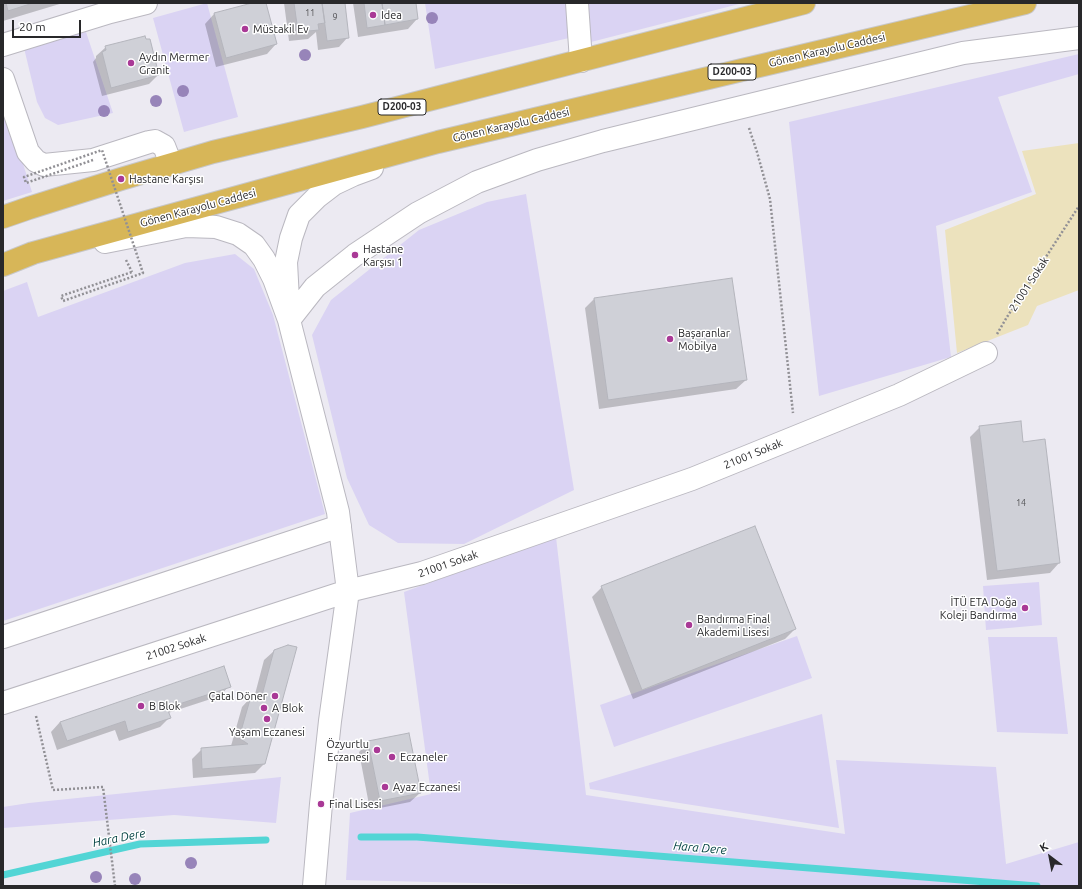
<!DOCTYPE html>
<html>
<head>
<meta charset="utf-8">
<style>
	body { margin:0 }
	#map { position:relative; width:1082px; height:889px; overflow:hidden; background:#eceaf2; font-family:Ubuntu,sans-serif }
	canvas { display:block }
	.frame { position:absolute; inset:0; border:4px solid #28282a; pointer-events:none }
	.north { position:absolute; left:1030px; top:837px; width:40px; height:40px; -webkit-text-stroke:3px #fff; paint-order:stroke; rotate:328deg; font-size:11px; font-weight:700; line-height:16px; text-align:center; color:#28282a }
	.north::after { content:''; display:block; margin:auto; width:14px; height:18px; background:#28282a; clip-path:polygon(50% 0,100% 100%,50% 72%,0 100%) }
	.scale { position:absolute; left:12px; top:20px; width:69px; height:18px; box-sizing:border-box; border:2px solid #28282a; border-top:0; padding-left:5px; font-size:12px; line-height:14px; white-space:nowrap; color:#28282a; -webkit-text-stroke:3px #fff; paint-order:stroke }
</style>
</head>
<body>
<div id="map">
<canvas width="1082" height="889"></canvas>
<div class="frame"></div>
<div class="north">K</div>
<div class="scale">20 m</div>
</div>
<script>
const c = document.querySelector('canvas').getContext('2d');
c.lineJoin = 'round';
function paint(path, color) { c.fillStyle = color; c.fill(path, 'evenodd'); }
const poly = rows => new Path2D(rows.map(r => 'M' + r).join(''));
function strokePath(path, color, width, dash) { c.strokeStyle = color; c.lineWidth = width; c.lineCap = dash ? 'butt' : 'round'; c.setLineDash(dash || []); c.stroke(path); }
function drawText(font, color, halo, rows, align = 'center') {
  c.font = font + ' Ubuntu,sans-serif'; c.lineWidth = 3; c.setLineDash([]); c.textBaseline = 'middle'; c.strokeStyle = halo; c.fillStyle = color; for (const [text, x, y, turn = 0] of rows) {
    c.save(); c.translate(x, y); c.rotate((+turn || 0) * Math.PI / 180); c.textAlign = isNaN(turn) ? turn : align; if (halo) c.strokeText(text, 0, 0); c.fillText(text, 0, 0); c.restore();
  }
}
const green = poly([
	[207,3,238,117,184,132,153,18],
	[425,3,567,3,569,38,435,69],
	[588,3,743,3,591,42],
	[86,32,113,113,58,125,45,118,37,102,24,48],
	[1079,54,1079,74,998,97,1032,192,936,226,951,357,819,396,789,122],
	[3,101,32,192,3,201],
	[526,194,574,490,464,544,398,543,369,525,347,478,312,335,331,300,419,230,487,202],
	[235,254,254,269,273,315,325,514,3,621,3,291,27,282,38,317,185,263],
	[556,537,586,795,845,834,836,760,996,767,1006,864,1079,842,1079,886,601,886,346,880,350,813,431,794,404,592],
	[1039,582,1042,625,986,630,983,586],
	[797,636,812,678,614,747,600,705],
	[988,637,1057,637,1068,734,997,732],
	[822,714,839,828,590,789,589,783],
	[281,777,276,823,174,815,3,828,3,807,29,803]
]);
const sand = poly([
	[1079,143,1079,290,1037,306,1028,325,957,353,945,230,1036,194,1022,151]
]);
const shadow = poly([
	[3,3,63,3,3,21],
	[256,3,265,3,276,44,267,54,216,67,205,24,214,14],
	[284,3,344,3,348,37,339,47,318,50,316,32,308,39,289,41],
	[353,3,415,3,417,19,408,29,358,37],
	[106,47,158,75,149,84,102,96,93,62,96,58,96,56],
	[594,299,746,380,736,389,599,409,585,308],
	[980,427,1022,443,1059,563,1050,573,987,580,970,437],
	[602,587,795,629,785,639,633,699,592,597],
	[274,651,264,764,255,773,193,778,192,759,202,749,231,746,242,707,251,697,254,698,264,660],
	[229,686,220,696,168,713,169,718,160,727,119,741,115,730,57,750,51,732,60,722],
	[369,742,420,793,410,802,370,810,359,752]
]);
const stream = poly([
	[361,837,417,837,1037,886],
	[3,875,140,844,266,840]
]);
const building = poly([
	[6,3,33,3,8,11,6,3],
	[252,3,266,3,277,44,226,58,214,13,252,3],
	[294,3,322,3,325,23,318,24,319,30,298,32,294,3],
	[322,3,345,3,349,38,327,41,322,3],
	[364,3,382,3,385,25,367,28,364,3],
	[382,3,416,3,418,19,385,25,382,3],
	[145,36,146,39,150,39,159,75,111,88,102,52,106,50,105,46,145,36],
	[732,278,747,380,608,400,594,298,732,278],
	[1021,421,1023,442,1045,439,1060,563,997,571,979,426,1021,421],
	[755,526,796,629,642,690,601,586,755,526],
	[288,645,297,647,265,764,202,769,201,748,248,744,239,738,251,696,261,699,274,650,288,645],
	[224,666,231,687,167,708,171,718,128,732,125,721,67,741,60,722,224,666],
	[409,733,421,793,380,801,368,741,409,733]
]);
const path = poly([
	[749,128,757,152,770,199,793,413],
	[126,260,132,272],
	[997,334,1007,317,1079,206],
	[36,716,53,790,103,787,115,886]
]);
const minor = poly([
	[577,3,581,61],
	[3,45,110,12,146,3],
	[3,79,28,152,36,161,44,165,93,160,149,142,155,141,164,146,171,164],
	[105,242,186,226,216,227,238,234,254,245,264,259,274,279,289,320,338,512,348,591,330,721,321,804,314,886],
	[288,300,286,262,291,238,299,215,317,197,334,184,353,175,372,168],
	[289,320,315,287,355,255,418,213,477,182,537,160,603,141,963,53,1079,38],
	[3,637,340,526],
	[3,703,348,591,422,573,692,479,899,395,986,353]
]);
const highway = poly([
	[3,217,29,208,121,179,213,152,362,117,804,3],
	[3,265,33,253,438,142,1025,3]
]);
const pathBridge = poly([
	[93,160,26,183,24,177,102,150,143,273,63,301,61,296,132,272]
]);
const trees = [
	[432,18],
	[305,55],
	[183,91],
	[156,101],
	[104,111],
	[191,863],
	[96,877],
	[135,879]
];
const markers = [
	[373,15,4,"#a93996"],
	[245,29,4,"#a93996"],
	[131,63,4,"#a93996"],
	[121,179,4,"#a93996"],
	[355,255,4,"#a93996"],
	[670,339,4,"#a93996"],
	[1025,608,4,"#a93996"],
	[689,625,4,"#a93996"],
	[275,696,4,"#a93996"],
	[141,706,4,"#a93996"],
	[264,708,4,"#a93996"],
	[267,719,4,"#a93996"],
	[377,750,4,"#a93996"],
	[392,757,4,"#a93996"],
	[385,787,4,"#a93996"],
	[321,804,4,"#a93996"]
];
const numberNames = [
	["11",310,13],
	["9",335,17],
	["14",1021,503]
];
const shields = [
	[732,72,48],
	[402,107,48]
];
const shieldNames = [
	["D200-03",732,72],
	["D200-03",402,107]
];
const poiNames = [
	["Idea",381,15],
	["Müstakil Ev",253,29],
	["Aydın Mermer",139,57],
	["Granit",139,70],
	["Hastane Karşısı",129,179],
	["Hastane",363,249],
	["Karşısı 1",363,262],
	["Başaranlar",678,333],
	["Mobilya",678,346],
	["İTÜ ETA Doğa",1017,602,"right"],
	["Koleji Bandırma",1017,615,"right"],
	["Bandırma Final",697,619],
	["Akademi Lisesi",697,632],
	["Çatal Döner",267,696,"right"],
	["B Blok",149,706],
	["A Blok",272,708],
	["Yaşam Eczanesi",267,732,"center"],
	["Özyurtlu",369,744,"right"],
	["Eczanesi",369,757,"right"],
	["Eczaneler",400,757],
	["Ayaz Eczanesi",393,787],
	["Final Lisesi",329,804]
];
const streetNames = [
	["Gönen Karayolu Caddesi",827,50,-13],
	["Gönen Karayolu Caddesi",511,125,-13],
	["Gönen Karayolu Caddesi",198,208,-15],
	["21001 Sokak",1029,284,-57],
	["21001 Sokak",753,454,-22],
	["21001 Sokak",448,564,-19],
	["21002 Sokak",176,647,-18]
];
const waterNames = [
	["Hara Dere",119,838,-11],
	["Hara Dere",700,848,5]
];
paint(green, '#dad3f3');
paint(sand, '#ece2bd');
paint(shadow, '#0003');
strokePath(stream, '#52d5d5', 7);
paint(building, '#cfd0d7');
strokePath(building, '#b4b5bc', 1);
strokePath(minor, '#bab8c0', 24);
strokePath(highway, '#c7c7c8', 24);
strokePath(path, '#919095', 2.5, [2, 2]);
strokePath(minor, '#fff', 22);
strokePath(highway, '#d7b658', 22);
strokePath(pathBridge, '#919095', 2.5, [2, 2]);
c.fillStyle = '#9784b9';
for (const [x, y] of trees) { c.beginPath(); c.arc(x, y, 6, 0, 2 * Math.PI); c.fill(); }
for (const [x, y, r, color] of markers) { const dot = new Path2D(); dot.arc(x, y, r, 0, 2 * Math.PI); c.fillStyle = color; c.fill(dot); strokePath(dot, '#fff', 1.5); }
drawText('9px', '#525255', null, numberNames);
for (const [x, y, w] of shields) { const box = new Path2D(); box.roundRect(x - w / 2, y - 8, w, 16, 3); c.fillStyle = '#fff'; c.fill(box); strokePath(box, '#28282a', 1); }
drawText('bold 10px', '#28282a', null, shieldNames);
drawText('11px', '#28282a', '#fff', poiNames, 'left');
drawText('11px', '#28282a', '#fff', streetNames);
drawText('italic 12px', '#044343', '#fff', waterNames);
</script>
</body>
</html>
